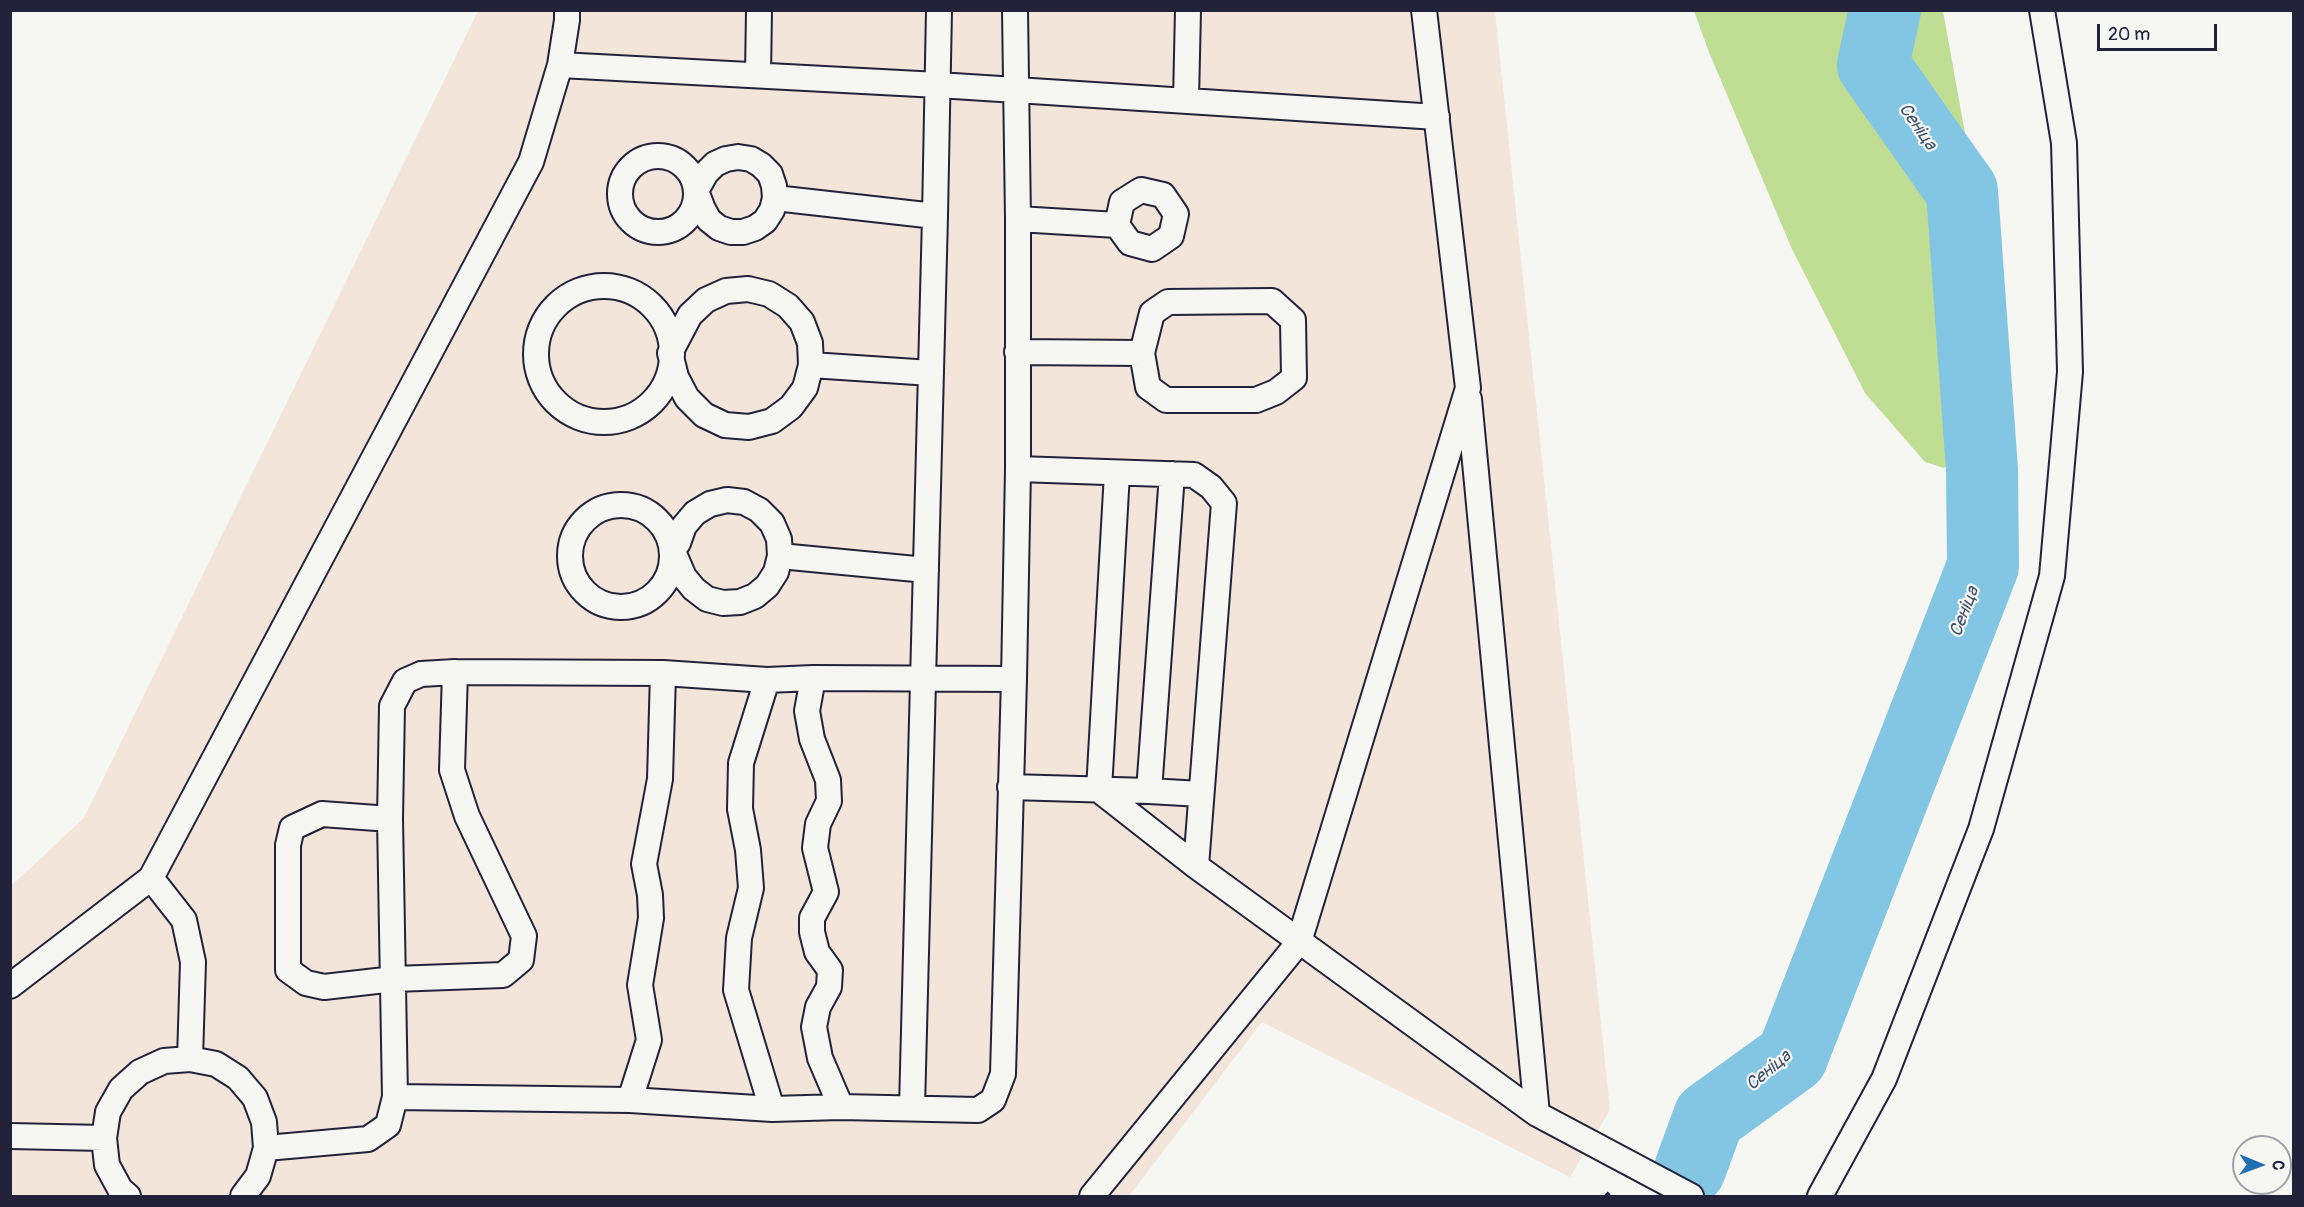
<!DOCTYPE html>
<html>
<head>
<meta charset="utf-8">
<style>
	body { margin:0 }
	#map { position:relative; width:2304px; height:1207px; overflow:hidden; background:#f6f6f2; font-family:Pangolin,sans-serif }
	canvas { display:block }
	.frame { position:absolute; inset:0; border:12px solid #22223b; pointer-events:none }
	.north { position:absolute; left:2232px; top:1135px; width:60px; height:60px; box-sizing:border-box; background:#f6f6f2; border:2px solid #a1a1a9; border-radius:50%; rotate:91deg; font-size:16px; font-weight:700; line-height:24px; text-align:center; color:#22223b }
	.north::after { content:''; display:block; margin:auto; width:21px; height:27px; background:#1f6fb2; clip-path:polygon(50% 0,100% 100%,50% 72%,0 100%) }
	.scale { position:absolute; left:2097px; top:24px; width:120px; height:27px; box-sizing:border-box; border:3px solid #22223b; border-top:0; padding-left:8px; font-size:18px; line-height:21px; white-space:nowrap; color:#22223b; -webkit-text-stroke:4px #f6f6f2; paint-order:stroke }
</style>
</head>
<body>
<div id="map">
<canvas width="2304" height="1207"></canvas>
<div class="frame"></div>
<div class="north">С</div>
<div class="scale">20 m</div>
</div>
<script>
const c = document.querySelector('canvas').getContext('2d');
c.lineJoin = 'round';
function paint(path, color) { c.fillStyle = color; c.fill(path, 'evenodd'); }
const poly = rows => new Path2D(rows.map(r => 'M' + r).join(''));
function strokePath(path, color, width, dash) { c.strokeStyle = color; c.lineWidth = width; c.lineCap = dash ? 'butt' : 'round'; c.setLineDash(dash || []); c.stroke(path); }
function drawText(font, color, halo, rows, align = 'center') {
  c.font = font + ' Pangolin,sans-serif'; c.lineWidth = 4.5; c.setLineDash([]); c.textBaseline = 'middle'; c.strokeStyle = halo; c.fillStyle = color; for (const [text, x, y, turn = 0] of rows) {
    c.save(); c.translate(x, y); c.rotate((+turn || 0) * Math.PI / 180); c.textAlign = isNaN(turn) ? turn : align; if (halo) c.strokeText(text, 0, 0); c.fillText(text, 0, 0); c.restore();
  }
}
const built = poly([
	[478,11,1495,11,1610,1110,1570,1177,1262,1022,1129,1196,11,1196,11,886,84,818]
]);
const green = poly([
	[1694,11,1943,11,1966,139,1987,421,1944,468,1925,462,1865,393,1791,247,1709,52]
]);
const river = poly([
	[1690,1169,1709,1117,1792,1057,1983,566,1982,470,1962,191,1873,65,1885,10]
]);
const path = poly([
	[1606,1196,1612,1190]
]);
const service = poly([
	[560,65,938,85,1437,117],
	[758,75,759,10],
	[1186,100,1188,10],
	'620 194a38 38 0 1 1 76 0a38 38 0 1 1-76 0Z',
	[738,157,751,159,761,165,770,174,774,186,775,198,772,210,765,221,755,228,743,232,731,232,719,228,709,220,703,209,696,191,706,173,715,164,726,159,738,157],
	[1141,190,1163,195,1176,214,1171,236,1152,249,1130,243,1117,225,1122,202,1141,190],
	[775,198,935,216],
	[1018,219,1117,225],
	'536 354a68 68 0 1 1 136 0a68 68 0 1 1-136 0Z',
	[748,289,769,294,788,306,802,322,810,343,811,365,805,388,791,407,772,421,749,427,725,425,704,415,687,398,676,377,670,353,690,315,706,300,726,291,748,289],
	[1017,352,1142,353,1152,313,1168,302,1272,301,1293,320,1294,378,1276,392,1256,400,1166,400,1148,387,1142,353],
	[811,365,931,373],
	[1469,399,1537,1114],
	[1018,469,1194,475,1211,487,1224,503,1196,866,1537,1114,1691,1196],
	[1117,473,1099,790,1196,866],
	[727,500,744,502,759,510,772,523,779,539,780,556,776,572,767,586,755,596,740,602,723,603,707,599,694,589,684,577,672,549,678,543,684,526,695,513,710,504,727,500],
	'570 556a51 51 0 1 1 102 0a51 51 0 1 1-102 0Z',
	[780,556,926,570],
	[813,678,807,711,812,739,828,780,829,801,818,824,815,848,826,892,812,918,812,932,817,952,830,970,829,987,818,1007,814,1027,820,1058,841,1107],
	[1014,679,813,678,767,680,663,673,455,672,421,674,405,681,392,706,390,819,395,1097,630,1100,772,1109,841,1107,978,1110,993,1100,1003,1074,1014,679,1018,469,1018,219,1015,10],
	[767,680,741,763,740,809,748,850,751,888,739,938,736,990,772,1109],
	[1010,787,1149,791,1172,474],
	[1149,791,1201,794],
	[390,819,322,814,292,828,288,845,288,970,306,983,324,987,394,979,503,975,521,960,524,936,467,816,452,770,455,672],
	[151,878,184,920,193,962,190,1059],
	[10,986,151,878,531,162,560,65,567,20,567,10],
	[630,1100,649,1040,640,985,651,918,650,895,644,864,660,779,663,673],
	[912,1108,935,216,939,10],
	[10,1136,104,1138],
	[266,1148,368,1139,388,1125,395,1097],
	[128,1196,120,1189,107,1165,104,1138,108,1112,121,1089,140,1072,164,1061,190,1059,216,1064,238,1078,255,1098,264,1122,266,1148,258,1176,243,1196],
	[1092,1196,1299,942,1468,388,1424,10],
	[1820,1196,1884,1079,1981,829,2052,576,2070,372,2064,143,2042,10]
]);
const waterNames = [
	["Сеніца",1917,127,55],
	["Сеніца",1965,612,-69],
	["Сеніца",1769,1071,-40]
];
paint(built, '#f3e5d9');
paint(green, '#c0dd94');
strokePath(river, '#83c6e4', 72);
strokePath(service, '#22223b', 28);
strokePath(path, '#22223b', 4, [4.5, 4.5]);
strokePath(service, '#f6f6f2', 24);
drawText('italic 18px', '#3f536e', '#f6f6f2', waterNames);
</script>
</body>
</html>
